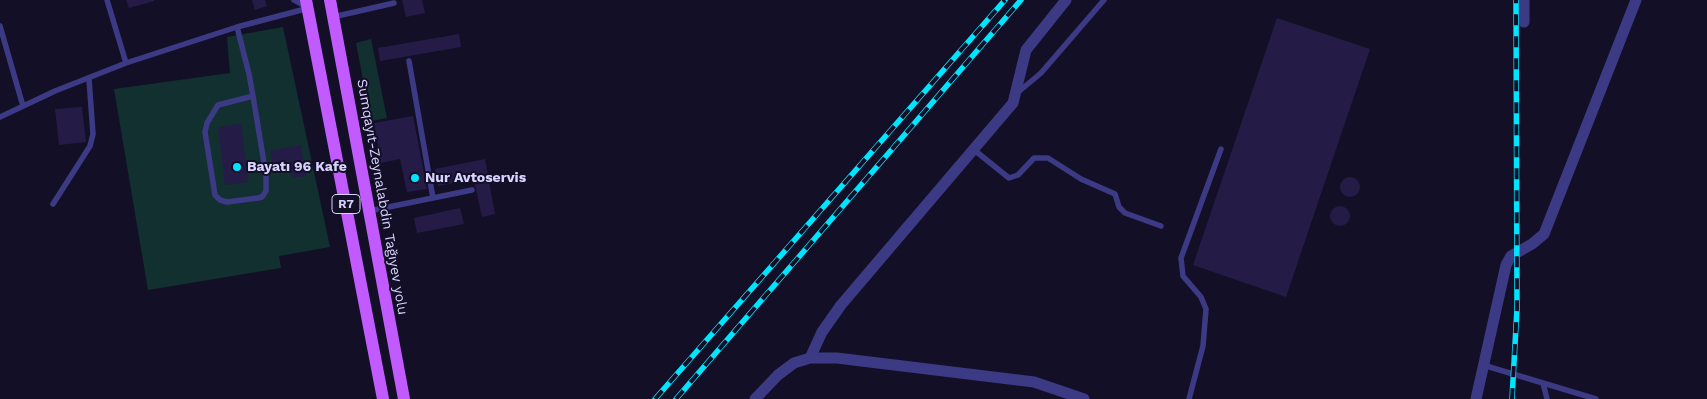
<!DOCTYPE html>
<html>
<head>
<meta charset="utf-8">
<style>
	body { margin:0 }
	canvas { display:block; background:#130f26 }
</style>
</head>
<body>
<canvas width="1707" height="399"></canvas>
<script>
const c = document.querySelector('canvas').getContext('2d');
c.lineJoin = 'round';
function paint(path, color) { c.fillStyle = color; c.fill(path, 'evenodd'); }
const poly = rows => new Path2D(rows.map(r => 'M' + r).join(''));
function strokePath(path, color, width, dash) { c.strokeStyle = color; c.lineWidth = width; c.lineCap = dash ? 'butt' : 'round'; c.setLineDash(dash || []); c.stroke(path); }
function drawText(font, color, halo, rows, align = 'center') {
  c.font = font + ' "Work Sans",sans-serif'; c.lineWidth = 4; c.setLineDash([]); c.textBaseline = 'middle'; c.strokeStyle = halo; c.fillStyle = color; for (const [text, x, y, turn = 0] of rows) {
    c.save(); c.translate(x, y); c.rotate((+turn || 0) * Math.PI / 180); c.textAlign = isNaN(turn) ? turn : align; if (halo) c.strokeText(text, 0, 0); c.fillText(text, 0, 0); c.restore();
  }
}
const green = poly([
	[283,27,330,247,279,256,281,268,148,290,114,89,230,73,227,37],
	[371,39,387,118,371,121,356,43]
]);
const building = poly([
	[126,0,154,0,154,1,129,8],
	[252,0,265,0,267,6,255,10],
	[402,0,422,0,425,13,406,17],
	[1277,18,1370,49,1286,297,1193,265],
	[459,34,461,47,380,61,378,48],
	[82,107,86,142,59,145,55,109],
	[413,116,427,189,407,192,400,159,381,163,374,123],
	[241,124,248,182,225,185,218,127],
	[301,145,306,176,292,178,290,163,281,164,282,171,274,172,270,151],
	[485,159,495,214,482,217,474,179,438,186,435,169],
	'1340 187a10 10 0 1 1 20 0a10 10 0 1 1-20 0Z',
	'1330 216a10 10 0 1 1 20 0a10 10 0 1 1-20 0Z',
	[460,208,464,224,417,233,414,218]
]);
const service = poly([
	[107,0,126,63],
	[294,0,307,7],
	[333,17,394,3],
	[0,26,23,106],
	[237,27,249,74,253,96,266,175,266,191,262,197,258,198,227,202,220,200,215,195,205,132,207,123,218,105,253,96],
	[409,61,433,198],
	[1017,93,1041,73,1104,0],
	[0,117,55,91,126,63,237,27,309,8],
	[973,149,1009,178,1018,175,1034,158,1048,158,1081,179,1115,194,1119,207,1125,213,1161,226],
	[53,204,90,146,93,134,89,79],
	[369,211,472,190],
	[1483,365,1596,399],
	[1543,383,1547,399],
	[1189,399,1203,346,1206,309,1201,297,1183,276,1181,258,1221,149]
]);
const minor = poly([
	[1524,22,1524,0],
	[810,358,822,332,841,305,1013,103,1026,50,1066,0],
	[755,399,778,375,794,363,810,358,837,358,1034,382,1084,399],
	[1476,399,1506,265,1511,256,1532,244,1544,234,1636,0]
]);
const primary = poly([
	[306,0,383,399],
	[330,0,404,399]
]);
const rail = poly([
	[655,399,1005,0],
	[676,399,1021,0],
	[1512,399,1517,308,1516,0]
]);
const markers = [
	[237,167,5,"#00e5ff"],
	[415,178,5,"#00e5ff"]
];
const shields = [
	[346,204,28]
];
const shieldNames = [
	["R7",346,204]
];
const poiNames = [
	["Bayatı 96 Kafe",247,167],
	["Nur Avtoservis",425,178]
];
const streetNames = [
	["Sumqayıt-Zeynalabdin Tağıyev yolu",382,197,80]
];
paint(green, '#12302f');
paint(building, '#241b47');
strokePath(service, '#3d3a85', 5.5);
strokePath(minor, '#3d3a85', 11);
strokePath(primary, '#c25bff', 12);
strokePath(rail, '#00e5ff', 5.5);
strokePath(rail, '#130f26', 4, [11]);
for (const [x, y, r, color] of markers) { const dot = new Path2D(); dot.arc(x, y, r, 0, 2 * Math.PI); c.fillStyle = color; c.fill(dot); strokePath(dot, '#130f26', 2); }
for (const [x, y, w] of shields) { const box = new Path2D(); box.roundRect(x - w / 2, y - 9.5, w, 19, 4); c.fillStyle = '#130f26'; c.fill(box); strokePath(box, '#d9d4ff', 1); }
drawText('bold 12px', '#d9d4ff', null, shieldNames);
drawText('bold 14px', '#d9d4ff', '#130f26', poiNames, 'left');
drawText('14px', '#d9d4ff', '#130f26', streetNames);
</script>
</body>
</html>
